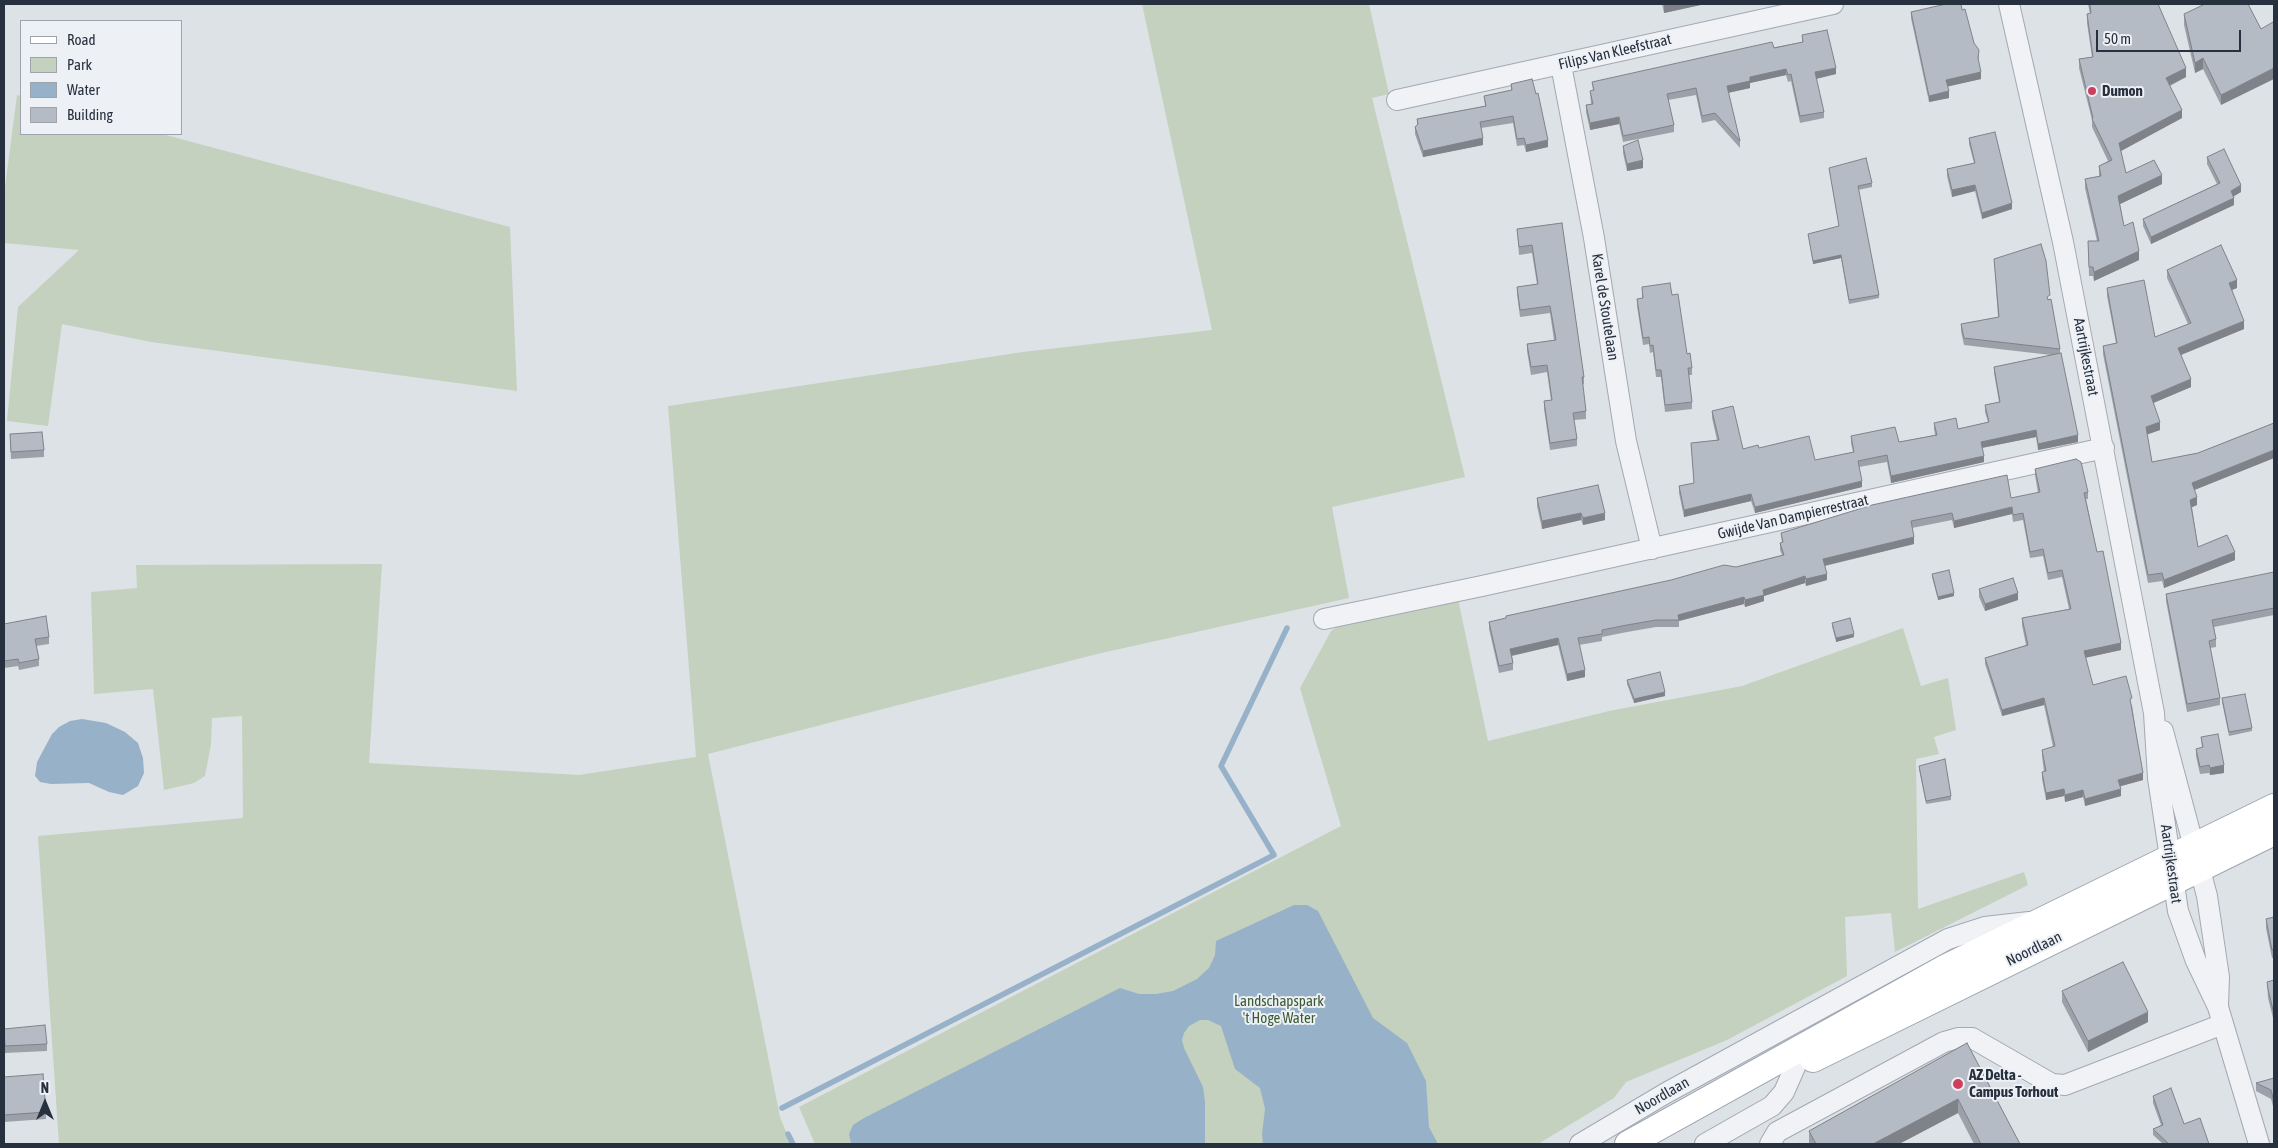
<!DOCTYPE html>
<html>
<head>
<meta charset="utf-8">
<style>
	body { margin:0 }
	#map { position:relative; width:2278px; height:1148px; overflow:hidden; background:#dde2e7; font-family:"Asap Condensed",sans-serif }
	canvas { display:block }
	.frame { position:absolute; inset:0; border:5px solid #27303e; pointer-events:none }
	.legend { position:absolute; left:20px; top:20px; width:162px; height:115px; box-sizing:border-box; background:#edf0f5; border:1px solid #9ea3ac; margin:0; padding:6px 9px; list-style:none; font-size:15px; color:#27303e }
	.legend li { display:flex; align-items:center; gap:10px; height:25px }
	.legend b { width:25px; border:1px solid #9ea3ac }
	.north { position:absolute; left:20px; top:1078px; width:50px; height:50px; -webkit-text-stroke:4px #edf0f5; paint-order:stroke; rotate:0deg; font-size:14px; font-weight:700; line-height:20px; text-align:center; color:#27303e }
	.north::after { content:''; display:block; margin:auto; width:18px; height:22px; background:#27303e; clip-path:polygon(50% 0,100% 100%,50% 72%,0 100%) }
	.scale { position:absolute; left:2096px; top:30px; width:145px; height:22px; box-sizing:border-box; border:2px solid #27303e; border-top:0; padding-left:6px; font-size:15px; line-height:18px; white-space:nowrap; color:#27303e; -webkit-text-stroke:4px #edf0f5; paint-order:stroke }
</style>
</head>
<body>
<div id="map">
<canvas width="2278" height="1148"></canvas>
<div class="frame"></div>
<ul class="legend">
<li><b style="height:6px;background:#fff"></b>Road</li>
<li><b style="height:14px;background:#c4d1be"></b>Park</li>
<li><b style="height:14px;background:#97b1c8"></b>Water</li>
<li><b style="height:14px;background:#b5bbc4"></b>Building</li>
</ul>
<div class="north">N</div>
<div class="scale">50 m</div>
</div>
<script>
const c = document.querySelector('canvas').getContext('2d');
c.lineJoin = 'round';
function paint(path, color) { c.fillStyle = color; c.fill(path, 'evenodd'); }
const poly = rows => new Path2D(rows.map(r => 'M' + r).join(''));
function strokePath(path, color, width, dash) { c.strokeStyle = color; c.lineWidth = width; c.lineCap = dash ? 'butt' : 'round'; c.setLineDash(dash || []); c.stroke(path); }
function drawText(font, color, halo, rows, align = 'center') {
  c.font = font + ' "Asap Condensed",sans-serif'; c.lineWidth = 4; c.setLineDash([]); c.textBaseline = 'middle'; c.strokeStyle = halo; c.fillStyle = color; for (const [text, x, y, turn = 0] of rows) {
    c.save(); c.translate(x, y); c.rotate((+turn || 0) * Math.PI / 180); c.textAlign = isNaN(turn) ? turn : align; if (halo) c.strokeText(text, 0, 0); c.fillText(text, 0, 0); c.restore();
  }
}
const green = poly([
	[1142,4,1369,4,1389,94,1372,98,1465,477,1332,507,1349,598,1097,654,708,754,780,1117,791,1144,59,1144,38,836,243,818,242,716,212,718,211,744,205,776,194,783,164,790,153,689,94,694,91,592,137,588,136,565,382,564,369,763,579,775,696,757,668,406,1023,352,1212,330],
	[17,95,21,96,21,134,162,134,510,227,517,391,151,342,62,324,48,426,7,421,18,307,79,250,4,243,4,195],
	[1458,599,1488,741,1609,711,1742,686,1903,628,1921,686,1948,678,1956,730,1934,737,1939,754,1916,759,1918,909,2024,872,2028,885,1895,952,1891,913,1845,917,1847,976,1727,1040,1626,1082,1614,1098,1538,1144,815,1144,799,1107,1341,826,1300,688,1331,631,1340,625]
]);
const water = poly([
	[82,719,106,723,125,732,138,743,143,758,144,773,138,786,123,795,109,792,89,783,51,784,40,782,35,776,37,762,52,734,59,727,70,721],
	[1294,905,1307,905,1318,911,1373,1018,1407,1043,1426,1081,1429,1127,1438,1144,1263,1144,1262,1134,1265,1109,1260,1088,1235,1069,1221,1026,1208,1020,1200,1020,1189,1026,1184,1033,1182,1040,1184,1048,1203,1087,1205,1102,1205,1144,851,1144,849,1134,853,1125,864,1118,1120,988,1139,994,1156,994,1173,991,1197,979,1209,968,1215,955,1216,941]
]);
const stream = poly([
	[782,1108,1274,855,1221,766,1287,628],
	[788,1134,793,1144]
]);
const minor = poly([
	[2009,4,2063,242,2154,713,2158,778,2178,911,2196,961,2218,1007,2259,1144],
	[1561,65,1594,238,1626,441,1652,549],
	[1397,100,1833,4],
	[1324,619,1482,586,2104,448],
	[2163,731,2207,896,2219,977,2218,1005],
	[1580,1144,1666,1093,1948,939,1985,927,2029,922],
	[1705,1144,1772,1106,1784,1092,1795,1067],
	[1770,1144,1777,1132,1944,1042,1958,1038,1972,1038,2052,1084,2065,1085,2223,1024]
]);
const major = poly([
	[1813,1059,2274,832],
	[1628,1144,1943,969,2274,807]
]);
const wall = poly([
	[1662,4,1705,4,1664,13],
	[2088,4,2158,4,2186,77,2170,86,2182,118,2121,151,2126,173,2162,184,2120,204,2124,226,2139,260,2094,281,2093,276,2089,276,2088,241,2097,241,2085,188,2085,179,2099,176,2099,166,2108,161,2092,127,2092,120,2079,68,2079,59,2092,57,2087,23,2087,14,2090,14],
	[2248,4,2221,105,2203,69,2195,73,2184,25,2184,14],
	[1962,10,1974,43,1979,56,1978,61,1981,79,1947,86,1949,98,1929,102,1911,18,1911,12],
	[1802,35,1836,74,1816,79,1824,112,1824,118,1800,123,1791,81,1788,82,1786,75,1750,83,1750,88,1728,93,1740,141,1740,148,1715,120,1702,123,1696,95,1668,100,1674,125,1674,132,1623,142,1619,124,1590,130,1586,112,1586,105,1591,104,1590,91,1593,91,1592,82,1802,42],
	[1511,84,1548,147,1526,152,1524,145,1517,146,1513,123,1481,128,1483,145,1423,157,1415,134,1415,127,1417,125,1417,119,1485,106,1484,96,1511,90],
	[1969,138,2012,209,1982,219,1975,191,1952,197,1947,176,1947,169,1974,163,1969,144],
	[1623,146,1643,168,1627,171,1623,153],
	[2207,157,2241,192,2233,196,2234,205,2151,244,2143,226,2143,219,2217,184,2207,164],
	[1829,168,1872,183,1872,187,1858,190,1879,295,1879,298,1849,304,1841,258,1813,264,1808,234,1839,226],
	[1562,223,1584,377,1584,384,1582,385,1586,411,1586,419,1574,420,1577,439,1577,446,1550,450,1544,409,1544,401,1551,400,1547,372,1531,375,1527,351,1527,344,1554,340,1550,313,1520,317,1517,294,1517,287,1537,284,1532,253,1519,255,1517,229],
	[1994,259,2050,300,2060,349,2060,353,2078,442,2038,450,2036,437,1982,448,1984,462,1891,483,1887,462,1859,467,1862,487,1755,513,1751,501,1684,517,1679,493,1679,486,1694,483,1691,443,1717,440,1712,418,1712,411,1743,449,1759,448,1815,460,1853,452,1851,443,1851,436,1899,442,1935,435,1934,429,1934,423,1958,429,1988,422,1985,412,1985,405,1999,402,1994,373,1994,367,2051,355,1964,345,1961,331,1961,324,1998,317],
	[2167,270,2237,288,2232,290,2244,329,2181,355,2191,387,2153,403,2160,430,2147,434,2152,462,2198,453,2274,423,2274,458,2194,490,2197,505,2192,507,2198,547,2235,560,2164,588,2162,581,2148,583,2103,354,2103,346,2116,343,2107,296,2107,288,2155,337,2188,324,2167,278],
	[1642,287,1672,295,1687,354,1692,368,1692,375,1689,375,1692,402,1692,409,1665,412,1661,377,1656,377,1653,352,1650,353,1649,344,1643,345,1637,306,1637,299,1642,299],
	[10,434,44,450,44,457,11,459],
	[2035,469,2088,492,2088,499,2086,499,2097,552,2121,650,2085,658,2093,685,2132,705,2143,780,2120,786,2121,796,2085,806,2083,797,2065,802,2064,796,2046,800,2042,779,2042,772,2044,772,2042,756,2042,750,2053,747,2044,705,2002,716,1985,664,1985,658,2026,645,2022,625,2022,618,2069,609,2062,577,2048,580,2043,556,2030,558,2023,520,2013,522,2012,514,1954,528,1952,520,1912,528,1914,544,1825,566,1827,580,1806,586,1805,583,1764,596,1764,601,1745,607,1744,604,1679,621,1679,627,1656,627,1627,632,1602,637,1602,641,1579,645,1585,677,1567,681,1558,645,1512,656,1513,663,1513,670,1499,673,1489,629,1489,622,1506,618,1506,616,1736,567,1782,555,1780,550,1780,543,1782,543,1781,533,2011,498,2038,493,2035,475],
	[1537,498,1605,520,1583,525,1581,520,1542,529,1537,506],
	[1932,574,1954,596,1938,600,1932,577],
	[2274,574,2274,615,2214,627,2216,639,2216,647,2210,648,2220,698,2220,705,2187,712,2166,601,2166,594],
	[1979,589,2018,600,1985,611,1979,597],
	[1832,623,1854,637,1836,642,1832,626],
	[4,624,49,637,49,644,36,646,39,659,39,666,19,670,18,666,4,668],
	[1627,680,1665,696,1634,703,1627,684],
	[2222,698,2252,728,2252,731,2229,736,2222,702],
	[2201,737,2224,773,2210,775,2209,773,2200,774,2196,756,2196,749,2202,748],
	[1919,766,1951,796,1951,800,1926,804,1919,769],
	[2274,917,2274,958,2272,958,2266,928,2266,919],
	[2274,980,2274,1022,2268,998,2267,982],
	[2062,991,2148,1022,2088,1052,2062,1002],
	[4,1029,47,1044,47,1051,5,1053],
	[1967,1043,2020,1144,1974,1144,1958,1113,1899,1144,1809,1144,1809,1131],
	[4,1077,46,1112,46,1119,4,1122],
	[2274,1078,2274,1110,2271,1099,2256,1091,2256,1083],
	[2153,1096,2184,1124,2209,1144,2163,1144,2153,1135,2153,1129,2161,1125,2153,1103]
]);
const shadedWall = poly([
	[1664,4,1705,4,1664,13],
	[2203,58,2203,69,2195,73,2195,63],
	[1836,68,1836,74,1815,79,1815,72],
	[2186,68,2186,77,2166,87,2166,78],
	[2274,68,2274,79,2221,105,2221,95],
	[1786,69,1786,75,1750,83,1750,88,1727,93,1727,86,1750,77],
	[1981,72,1981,79,1946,87,1946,80],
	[1949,91,1949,98,1929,102,1929,96],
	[2182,110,2182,118,2119,152,2119,143],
	[1619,117,1619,124,1590,130,1590,123],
	[1483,138,1483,145,1423,157,1423,151],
	[1548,140,1548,147,1526,152,1526,145],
	[1643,160,1643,168,1627,171,1627,164],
	[2162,175,2162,184,2118,205,2118,196],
	[1975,185,1975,191,1952,197,1952,190],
	[2241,185,2241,192,2231,198,2231,191],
	[2234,198,2234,205,2151,244,2151,237],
	[2012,203,2012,209,1982,219,1982,213],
	[2139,251,2139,260,2094,281,2094,272],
	[1841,255,1841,258,1813,264,1813,261],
	[2237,280,2237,288,2229,291,2229,283],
	[2244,321,2244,329,2178,356,2178,348],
	[2191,379,2191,387,2151,404,2151,396],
	[2160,422,2160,430,2146,435,2146,427],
	[2036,430,2036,437,1981,448,1981,442],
	[2078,435,2078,442,2038,450,2038,444],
	[2274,450,2274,458,2192,491,2192,483],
	[1984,456,1984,462,1891,483,1891,476],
	[1862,481,1862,487,1755,513,1755,507],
	[1751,494,1751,501,1684,517,1684,510],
	[2197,497,2197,505,2190,508,2190,500],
	[2012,507,2012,514,1954,528,1954,521],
	[1581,513,1581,520,1542,529,1542,521],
	[1605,513,1605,520,1583,525,1583,518],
	[1914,537,1914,544,1823,566,1823,559],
	[2235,552,2235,560,2164,588,2164,580],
	[1827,574,1827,580,1806,586,1806,579],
	[1805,576,1805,583,1764,596,1764,601,1745,607,1745,600,1763,590],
	[1954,593,1954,596,1938,600,1938,597],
	[2018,593,2018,600,1985,611,1985,604],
	[1744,597,1744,604,1679,621,1678,615],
	[1854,634,1854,637,1836,642,1836,638],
	[1558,638,1558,645,1510,656,1510,649],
	[2121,643,2121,650,2084,658,2084,651],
	[1585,670,1585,677,1567,681,1567,674],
	[1665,692,1665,696,1634,703,1634,699],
	[2044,698,2044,705,2002,716,2002,710],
	[2224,765,2224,773,2210,775,2210,768],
	[2143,773,2143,780,2118,787,2118,780],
	[2064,789,2064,796,2046,800,2046,793],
	[2121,789,2121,796,2085,806,2085,799],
	[2083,790,2083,797,2065,802,2065,795],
	[2148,1012,2148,1022,2088,1052,2088,1041],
	[1958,1099,1958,1113,1899,1144,1873,1144]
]);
const building = poly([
	[1946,4,1961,4,1962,10,1965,9,1974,43,1979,50,1978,58,1981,72,1946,80,1949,91,1929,96,1911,12,1946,4],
	[2090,4,2158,4,2186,68,2166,78,2182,110,2119,143,2126,173,2154,160,2162,175,2118,196,2124,226,2133,222,2139,251,2094,272,2093,267,2089,267,2088,241,2099,241,2085,179,2101,176,2099,166,2112,160,2092,119,2093,118,2079,59,2093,57,2087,14,2091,13,2090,4],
	[2205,4,2248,4,2261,29,2273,22,2274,24,2274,68,2221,95,2203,58,2195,63,2184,14,2205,4],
	[1827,30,1836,68,1815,72,1824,112,1800,116,1791,74,1788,75,1786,69,1750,77,1750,81,1727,86,1740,141,1715,113,1702,116,1696,88,1667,94,1674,125,1623,136,1619,117,1590,123,1586,105,1593,104,1590,91,1594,90,1592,82,1772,42,1774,48,1803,42,1802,35,1827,30],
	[1532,79,1536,94,1538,93,1548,140,1526,145,1524,138,1517,139,1513,116,1480,122,1483,138,1423,151,1415,127,1418,124,1417,119,1486,106,1484,96,1512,90,1511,84,1532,79],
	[1995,132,2012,203,1982,213,1975,185,1952,190,1947,169,1975,163,1969,138,1995,132],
	[1638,140,1643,160,1627,164,1623,146,1638,140],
	[2224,149,2241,185,2231,191,2234,198,2151,237,2143,219,2220,183,2207,157,2224,149],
	[1866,158,1872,183,1858,186,1879,295,1849,300,1841,255,1813,261,1808,234,1839,226,1829,168,1866,158],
	[1562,223,1584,377,1582,377,1586,411,1573,413,1577,439,1550,443,1544,401,1552,400,1547,365,1531,367,1527,344,1556,340,1550,306,1520,310,1517,287,1538,284,1532,245,1519,247,1517,229,1562,223],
	[2041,244,2046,261,2050,295,2047,297,2048,300,2051,299,2060,349,1964,338,1961,324,1999,317,1994,259,2041,244],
	[2221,245,2237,280,2229,283,2244,321,2178,348,2191,379,2151,396,2160,422,2146,427,2152,462,2198,453,2274,423,2274,450,2192,483,2197,497,2190,500,2198,547,2227,535,2235,552,2164,580,2162,573,2148,575,2103,346,2117,343,2107,288,2144,280,2155,337,2191,323,2167,270,2221,245],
	[1670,283,1672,295,1678,294,1687,354,1690,353,1692,368,1688,368,1692,402,1665,405,1661,370,1656,370,1653,345,1650,346,1649,337,1643,338,1637,299,1643,298,1642,287,1670,283],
	[2061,353,2078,435,2038,444,2036,430,1981,442,1984,456,1891,476,1887,455,1858,461,1862,481,1755,507,1751,494,1684,510,1679,486,1694,483,1691,443,1719,440,1712,411,1733,406,1743,449,1758,445,1759,448,1809,436,1815,460,1854,452,1851,436,1895,427,1899,442,1937,435,1934,423,1956,418,1958,429,1989,422,1985,405,2000,402,1994,367,2061,353],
	[42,432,44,450,11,452,10,434,42,432],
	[2076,459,2081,462,2088,492,2084,493,2097,552,2103,551,2121,643,2084,651,2093,685,2126,676,2132,698,2130,699,2143,773,2118,780,2121,789,2085,799,2083,790,2065,795,2064,789,2046,793,2042,772,2046,771,2042,750,2055,746,2044,698,2002,710,1985,658,2028,645,2022,618,2071,609,2062,570,2048,573,2043,549,2030,552,2023,513,2013,515,2012,507,1954,521,1952,513,1911,521,1914,537,1823,559,1827,574,1806,579,1805,576,1763,590,1764,595,1745,600,1744,597,1678,615,1679,620,1656,620,1627,625,1602,630,1602,634,1578,638,1585,670,1567,674,1558,638,1510,649,1513,663,1499,666,1489,622,1506,618,1506,616,1671,580,1724,565,1736,567,1784,555,1780,543,1783,542,1781,533,1872,505,2007,475,2011,498,2040,492,2035,469,2076,459],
	[1598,485,1605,513,1583,518,1581,513,1542,521,1537,498,1598,485],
	[1949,570,1954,593,1938,597,1932,574,1949,570],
	[2274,572,2274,608,2212,620,2216,639,2209,641,2220,698,2187,704,2166,594,2274,572],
	[2013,578,2018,593,1985,604,1979,589,2013,578],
	[46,616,49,637,35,639,39,659,19,663,18,659,4,661,4,624,46,616],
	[1850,618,1854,634,1836,638,1832,623,1850,618],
	[1660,672,1665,692,1634,699,1627,680,1660,672],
	[2245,694,2252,728,2229,732,2222,698,2245,694],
	[2218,734,2224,765,2210,768,2209,765,2200,767,2196,749,2203,747,2201,737,2218,734],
	[1945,759,1951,796,1926,801,1919,766,1945,759],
	[2274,917,2274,949,2272,950,2266,919,2274,917],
	[2123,962,2148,1012,2088,1041,2062,991,2123,962],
	[2274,980,2274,1014,2268,989,2267,982,2274,980],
	[45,1025,47,1044,5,1046,4,1029,45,1025],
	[1967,1043,2020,1144,1981,1144,1958,1099,1873,1144,1816,1144,1809,1131,1967,1043],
	[43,1074,46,1112,4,1115,4,1077,43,1074],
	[2274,1078,2274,1102,2271,1090,2256,1083,2274,1078],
	[2171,1088,2184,1124,2200,1118,2209,1144,2169,1144,2153,1129,2163,1125,2153,1096,2171,1088]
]);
const markers = [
	[2092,91,5,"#cf3f5b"],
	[1958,1084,6,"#cf3f5b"]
];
const streetNames = [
	["Filips Van Kleefstraat",1615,52,-13],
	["Karel de Stoutelaan",1605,307,81],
	["Aartrijkestraat",2086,357,79],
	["Gwijde Van Dampierrestraat",1793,517,-13],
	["Aartrijkestraat",2171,864,82],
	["Noordlaan",2034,949,-26],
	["Noordlaan",1662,1096,-30]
];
const poiNames = [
	["Dumon",2102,91],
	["AZ Delta -",1969,1075],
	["Campus Torhout",1969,1092]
];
const parkNames = [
	["Landschapspark",1279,1001],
	["'t Hoge Water",1279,1018]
];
paint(green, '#c4d1be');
paint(water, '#97b1c8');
strokePath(stream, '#97b1c8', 5.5);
strokePath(minor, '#a3a9b1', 22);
strokePath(major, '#9da6b3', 28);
strokePath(minor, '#f0f2f6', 20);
strokePath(major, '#fff', 26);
paint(wall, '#9ca1a9');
paint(shadedWall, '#7f8389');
paint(building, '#b5bbc4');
strokePath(building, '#7f8389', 1);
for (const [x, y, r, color] of markers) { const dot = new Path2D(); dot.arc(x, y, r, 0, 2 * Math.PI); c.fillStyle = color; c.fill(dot); strokePath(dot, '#edf0f5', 2); }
drawText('15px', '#27303e', '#edf0f5', streetNames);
drawText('bold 15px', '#27303e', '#edf0f5', poiNames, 'left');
drawText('15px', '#3c5a34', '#edf0f5', parkNames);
</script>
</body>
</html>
